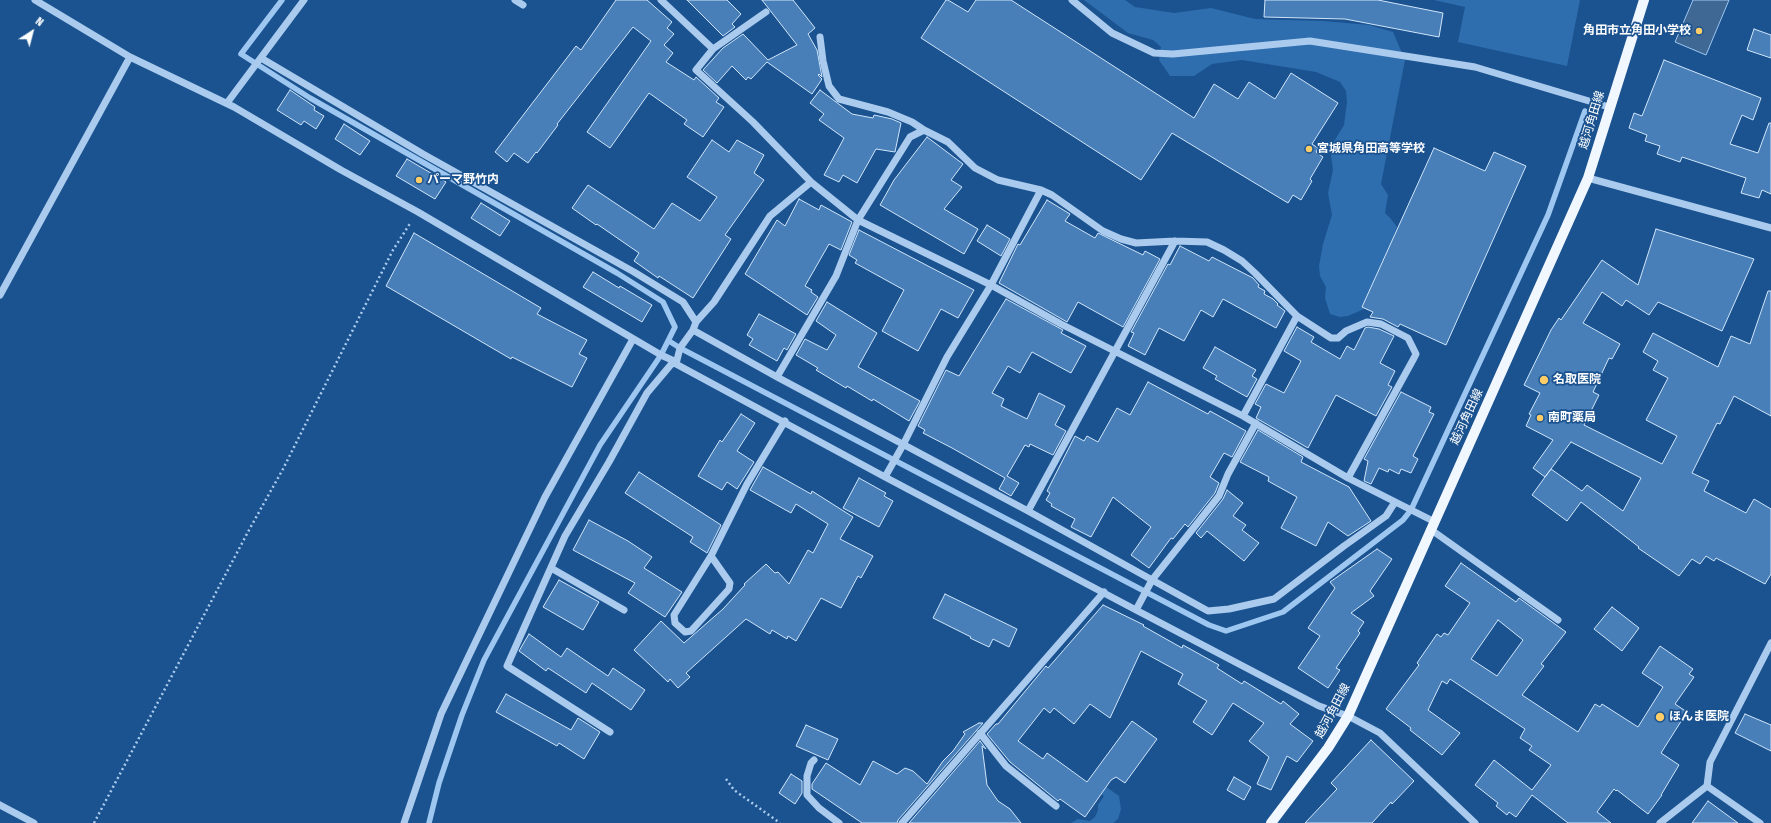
<!DOCTYPE html>
<html>
<head>
<meta charset="utf-8">
<style>
	body { margin:0 }
	#map { position:relative; width:1771px; height:823px; overflow:hidden; background:#1b5390; font-family:"Fira Sans Condensed",sans-serif }
	canvas { display:block }
	.north { position:absolute; left:12px; top:12px; width:40px; height:40px; -webkit-text-stroke:3px #1b5390; paint-order:stroke; rotate:36deg; font-size:11px; font-weight:700; line-height:16px; text-align:center; color:#fff }
	.north::after { content:''; display:block; margin:auto; width:14px; height:18px; background:#fff; clip-path:polygon(50% 0,100% 100%,50% 72%,0 100%) }
</style>
</head>
<body>
<div id="map">
<canvas width="1771" height="823"></canvas>
<div class="north">N</div>
</div>
<script>
const c = document.querySelector('canvas').getContext('2d');
c.lineJoin = 'round';
function paint(path, color) { c.fillStyle = color; c.fill(path, 'evenodd'); }
const poly = rows => new Path2D(rows.map(r => 'M' + r).join(''));
function strokePath(path, color, width, dash) { c.strokeStyle = color; c.lineWidth = width; c.lineCap = dash ? 'butt' : 'round'; c.setLineDash(dash || []); c.stroke(path); }
function drawText(font, color, halo, rows, align = 'center') {
  c.font = font + ' "Fira Sans Condensed","Noto Sans JP",sans-serif'; c.lineWidth = 3.5; c.setLineDash([]); c.textBaseline = 'middle'; c.strokeStyle = halo; c.fillStyle = color; for (const [text, x, y, turn = 0] of rows) {
    c.save(); c.translate(x, y); c.rotate((+turn || 0) * Math.PI / 180); c.textAlign = isNaN(turn) ? turn : align; if (halo) c.strokeText(text, 0, 0); c.fillText(text, 0, 0); c.restore();
  }
}
const green = poly([
	[1084,0,1125,0,1135,7,1174,13,1211,8,1255,19,1323,21,1369,25,1393,32,1405,60,1381,184,1388,195,1385,213,1391,219,1397,227,1370,298,1364,309,1348,316,1340,317,1330,314,1325,298,1326,287,1320,276,1319,266,1323,244,1332,215,1328,193,1333,170,1330,148,1344,125,1347,102,1346,91,1340,82,1316,72,1242,60,1212,64,1194,76,1170,76,1159,60,1161,47,1153,40,1128,33],
	[1434,0,1580,0,1567,66,1458,42,1465,7],
	[1102,784,1119,796,1121,809,1118,819,1113,823,1071,823,1078,819,1090,821,1095,817,1098,810,1098,805,1104,796,1097,791]
]);
const water = poly([
	[1693,0,1729,0,1706,55,1675,42,1693,0]
]);
const stream = poly([
	[282,0,241,54,310,98,617,273,663,302,675,327,661,355,600,445,484,660,462,715,439,783,429,823],
	[669,341,680,348,1209,625,1226,631,1283,612,1403,520,1411,510,1548,215,1585,111]
]);
const building = poly([
	[616,0,647,0,672,22,667,28,674,34,664,45,673,53,666,62,694,80,696,77,719,98,716,102,724,107,703,137,684,124,687,120,649,93,610,148,587,132,651,41,633,27,557,124,558,125,537,153,536,152,528,163,514,153,507,162,495,152,576,46,581,50,616,0],
	[687,0,727,0,741,14,732,24,735,27,723,36,687,0],
	[762,0,793,0,815,28,808,34,817,50,822,77,819,74,818,75,822,79,812,94,767,62,751,79,748,77,746,80,732,66,717,83,703,70,723,48,743,34,768,60,797,45,762,0],
	[946,0,948,0,968,12,976,0,1011,0,1194,118,1214,84,1238,99,1249,82,1275,99,1291,73,1338,103,1312,144,1318,148,1316,152,1323,157,1310,179,1312,181,1301,200,1293,195,1288,203,1172,133,1141,180,921,38,946,0],
	[1265,0,1378,0,1443,13,1439,37,1345,19,1264,17,1265,0],
	[1754,29,1771,35,1771,58,1747,50,1754,29],
	[1664,60,1761,98,1753,120,1742,115,1730,144,1758,153,1769,123,1771,123,1771,194,1762,190,1759,198,1741,193,1746,178,1682,157,1680,162,1657,154,1660,146,1645,141,1647,135,1629,128,1634,113,1642,116,1664,60],
	[290,90,315,107,314,110,324,116,316,129,304,121,301,125,277,110,290,90],
	[820,90,852,114,873,118,874,115,892,119,901,123,895,152,876,149,857,183,843,175,839,182,824,175,844,138,819,120,824,114,810,103,820,90],
	[344,124,370,141,360,155,335,139,344,124],
	[927,137,963,164,951,180,962,187,944,209,978,229,964,254,880,205,894,180,927,137],
	[712,140,729,152,737,140,764,155,754,173,764,180,725,235,731,239,693,298,659,276,658,278,634,261,639,253,597,224,596,225,572,208,588,185,654,229,672,203,700,221,717,197,687,177,712,140],
	[1434,148,1485,171,1494,152,1526,166,1446,345,1400,324,1398,327,1383,319,1370,317,1373,312,1362,307,1434,148],
	[407,159,446,182,435,199,396,176,407,159],
	[799,199,819,210,821,205,852,222,841,250,829,244,805,286,812,290,811,292,818,297,807,315,745,274,777,220,785,226,799,199],
	[1047,200,1070,214,1065,221,1095,238,1098,233,1143,255,1145,251,1160,259,1123,327,1078,302,1067,322,999,283,1018,244,1020,245,1047,200],
	[481,203,510,221,500,236,471,218,481,203],
	[987,225,1010,239,1001,256,977,241,987,225],
	[1656,229,1754,259,1722,331,1658,302,1649,315,1626,300,1622,306,1602,292,1583,323,1620,344,1612,359,1609,358,1593,392,1599,395,1584,425,1662,464,1677,436,1646,420,1668,378,1653,370,1658,361,1643,352,1653,333,1718,367,1731,336,1750,344,1768,291,1771,291,1771,416,1734,396,1720,424,1717,423,1692,473,1709,481,1704,491,1746,513,1754,499,1771,509,1771,574,1765,584,1716,558,1714,561,1706,556,1700,564,1692,559,1679,576,1638,548,1639,547,1581,502,1567,521,1532,495,1545,477,1533,468,1553,440,1526,426,1531,415,1529,414,1540,393,1524,385,1551,330,1559,318,1561,320,1602,260,1638,285,1656,229],
	[1571,442,1641,478,1623,511,1587,485,1582,491,1551,469,1545,477,1571,442],
	[859,230,974,290,958,318,941,309,918,351,882,331,904,290,855,263,857,260,849,255,859,230],
	[414,233,541,308,537,314,587,340,579,354,587,358,572,387,512,357,511,359,386,286,414,233],
	[1180,246,1209,261,1212,257,1253,278,1259,285,1258,287,1265,291,1264,294,1273,299,1278,304,1277,305,1285,311,1276,328,1223,299,1213,317,1201,310,1184,341,1159,328,1145,355,1128,346,1134,333,1131,332,1168,264,1170,265,1180,246],
	[593,272,619,288,620,286,652,305,642,322,583,287,593,272],
	[1006,299,1063,330,1061,333,1086,346,1071,373,1032,352,1020,373,1008,366,992,393,1004,399,1001,406,1027,419,1039,393,1065,406,1055,425,1066,431,1053,455,1030,444,1029,447,1025,445,1007,476,1019,483,1011,496,999,489,1005,478,952,448,923,433,925,430,918,426,946,370,959,376,1006,299],
	[827,302,877,333,858,367,920,401,909,421,873,399,872,401,847,386,846,388,816,370,818,368,796,355,805,339,827,350,836,335,816,321,827,302],
	[759,314,796,334,787,350,784,348,777,361,749,345,753,339,747,335,759,314],
	[1297,327,1314,337,1311,342,1340,359,1347,346,1354,350,1365,328,1368,327,1379,329,1394,336,1380,363,1395,371,1388,385,1392,387,1376,416,1336,395,1308,448,1256,418,1261,407,1255,404,1266,384,1284,393,1301,361,1284,351,1297,327],
	[1215,347,1256,370,1252,376,1257,379,1247,397,1215,379,1217,376,1203,368,1215,347],
	[1148,382,1208,414,1210,411,1246,431,1232,457,1224,453,1210,477,1219,483,1215,493,1188,527,1185,524,1173,539,1171,538,1149,568,1131,555,1151,527,1113,497,1091,537,1071,527,1075,519,1051,506,1052,504,1046,500,1050,493,1047,491,1075,436,1084,441,1087,436,1098,442,1117,408,1130,415,1148,382],
	[1401,392,1431,407,1429,412,1434,414,1413,456,1418,459,1411,473,1401,469,1399,474,1389,469,1388,472,1379,468,1371,484,1364,481,1368,461,1364,459,1401,392],
	[741,414,755,423,737,451,754,462,737,489,727,482,722,490,698,476,720,440,722,442,741,414],
	[1258,430,1303,457,1301,462,1349,487,1371,521,1348,536,1328,522,1316,546,1281,528,1297,497,1268,481,1269,477,1240,462,1258,430],
	[763,467,811,494,812,491,853,517,840,539,873,556,861,578,858,576,841,608,821,598,796,641,788,636,787,639,772,630,770,634,746,619,686,673,690,677,678,688,670,679,668,682,634,650,661,621,684,643,723,609,745,585,744,584,766,564,775,573,778,572,789,584,808,550,813,553,828,524,796,504,791,513,750,490,763,467],
	[639,472,721,525,707,553,690,542,693,537,625,493,639,472],
	[859,478,886,493,884,496,893,501,879,527,843,508,859,478],
	[1227,490,1243,503,1233,516,1246,525,1242,530,1259,543,1244,561,1207,531,1201,538,1196,533,1223,499,1227,490],
	[589,520,628,541,652,557,644,568,682,592,665,617,628,593,635,583,573,550,589,520],
	[1377,549,1392,559,1370,591,1374,596,1351,613,1364,622,1358,631,1360,633,1336,668,1340,670,1328,688,1298,668,1320,636,1308,628,1335,588,1330,582,1377,549],
	[1461,563,1516,602,1519,598,1566,632,1541,664,1544,666,1522,695,1578,732,1595,704,1600,707,1602,704,1638,727,1663,687,1642,673,1660,646,1693,669,1689,674,1694,677,1675,704,1687,712,1661,753,1679,765,1661,795,1662,795,1648,814,1617,790,1616,791,1614,789,1597,812,1611,823,1568,823,1532,795,1516,817,1509,812,1507,815,1496,806,1498,803,1475,785,1494,760,1532,790,1551,765,1529,750,1532,746,1520,738,1525,729,1450,679,1447,684,1442,681,1428,710,1460,733,1442,755,1410,730,1411,728,1386,709,1419,665,1417,663,1437,634,1441,637,1444,633,1448,635,1470,603,1445,586,1461,563],
	[1498,620,1523,640,1497,676,1471,659,1498,620],
	[559,580,599,602,583,630,543,607,559,580],
	[945,594,1017,629,1009,647,993,639,989,647,970,638,971,637,933,618,945,594],
	[1103,605,1144,625,1143,626,1182,648,1183,645,1219,665,1217,668,1242,684,1244,681,1281,704,1283,701,1299,714,1290,724,1313,741,1297,762,1287,756,1271,790,1257,784,1269,757,1249,741,1264,723,1233,703,1212,735,1193,722,1207,701,1178,684,1183,674,1141,651,1110,718,1090,704,1074,724,1054,708,1050,713,1044,708,1018,741,1043,759,1047,753,1087,782,1132,721,1157,739,1125,783,1116,777,1111,780,1085,817,1060,799,1058,801,1010,762,987,734,996,724,998,724,1046,666,1048,668,1103,605],
	[1612,607,1639,628,1622,651,1594,629,1612,607],
	[529,634,561,657,567,648,608,676,613,668,645,690,631,710,592,683,586,693,548,668,546,671,519,651,529,634],
	[506,694,571,730,578,718,600,732,584,759,559,743,557,746,496,712,506,694],
	[1745,714,1771,725,1771,751,1735,733,1745,714],
	[979,723,983,723,898,820,897,823,862,823,812,789,812,784,826,763,860,785,873,761,897,774,905,768,913,771,927,784,943,761,953,751,965,734,963,732,979,723],
	[806,725,838,739,828,760,796,746,806,725],
	[1371,740,1414,781,1392,804,1391,802,1372,823,1305,823,1337,789,1331,783,1371,740],
	[980,741,986,749,982,746,987,785,998,801,1010,809,1021,823,909,823,980,741],
	[791,774,802,781,802,793,795,804,779,793,791,774],
	[1234,777,1251,787,1244,800,1227,790,1234,777],
	[1708,801,1738,823,1692,823,1708,801]
]);
const path = poly([
	[726,779,734,790,780,823],
	[94,823,249,530,283,469,393,250,411,222]
]);
const minor = poly([
	[35,0,130,57,234,107,341,170,418,212,661,355,674,361,676,364,885,477,1136,610,1319,706,1348,716,1380,733,1475,823],
	[515,0,523,5],
	[661,0,713,49,696,70,753,122,811,182,858,220,910,137,924,130,948,142,975,168,998,180,1041,190,1052,195,1103,231,1121,239,1136,243,1175,241,1207,242,1224,250,1242,261,1255,273,1297,316,1331,338,1338,338,1346,331,1367,322,1381,324,1408,338,1416,354,1414,358,1348,478],
	[1072,0,1112,33,1154,53,1173,54,1310,41,1475,67,1609,107],
	[820,37,823,61,829,86,839,99,888,112,912,122,924,130],
	[713,49,766,12],
	[261,58,423,154,634,272,683,302,696,322,693,330,680,348,676,364],
	[227,103,304,0],
	[1588,178,1771,228],
	[0,295,130,57],
	[696,322,714,302,770,216,811,182],
	[693,330,777,377,1028,511,1208,611,1229,609,1274,599,1344,546,1386,516,1395,502],
	[777,377,836,276,858,220,991,285,1061,324,1243,416,1348,478,1433,521],
	[1243,416,1297,316],
	[885,477,903,445,947,357,991,285,1041,190],
	[1028,511,1175,241],
	[1430,529,1558,620],
	[711,556,730,583,729,589,691,631,685,632,675,623,674,615,711,556,747,484,785,421],
	[551,568,624,610],
	[1136,610,1152,580,1219,496,1228,474,1256,423],
	[610,732,507,666,565,536,609,462,647,393,674,361],
	[980,733,1006,766,1056,806],
	[814,760,811,763,807,776,807,795,819,808,839,823],
	[1707,786,1760,823],
	[0,805,34,823],
	[404,823,441,714,545,497,633,339],
	[902,823,1104,592],
	[1660,823,1707,786,1710,762,1771,643]
]);
const major = poly([
	[1271,823,1328,748,1348,716,1588,178,1644,0]
]);
const markers = [
	[1699,31,4,"#ffcd67"],
	[1309,149,4,"#ffcd67"],
	[419,180,4,"#ffcd67"],
	[1544,380,5,"#ffcd67"],
	[1540,418,4,"#ffcd67"],
	[1660,717,5,"#ffcd67"]
];
const poiNames = [
	["角田市立角田小学校",1691,31,"right"],
	["宮城県角田高等学校",1317,149],
	["パーマ野竹内",427,180],
	["名取医院",1553,380],
	["南町薬局",1548,418],
	["ほんま医院",1669,717]
];
const streetNames = [
	["越河角田線",1592,120,-73],
	["越河角田線",1467,417,-65],
	["越河角田線",1333,711,-62]
];
paint(green, '#2e6dae');
paint(water, '#406894');
strokePath(water, '#9dc7f0', 1);
strokePath(stream, '#9dc7f0', 5.5);
paint(building, '#487fb9');
strokePath(building, '#d0e5fa', 1);
strokePath(path, '#aacbee', 2.5, [2, 3]);
strokePath(minor, '#aacbee', 7);
strokePath(major, '#f1f7ff', 10);
for (const [x, y, r, color] of markers) { const dot = new Path2D(); dot.arc(x, y, r, 0, 2 * Math.PI); c.fillStyle = color; c.fill(dot); strokePath(dot, '#1b5390', 1.5); }
drawText('bold 12px', '#fff', '#1b5390', poiNames, 'left');
drawText('12px', '#fff', '#1b5390', streetNames);
</script>
</body>
</html>
